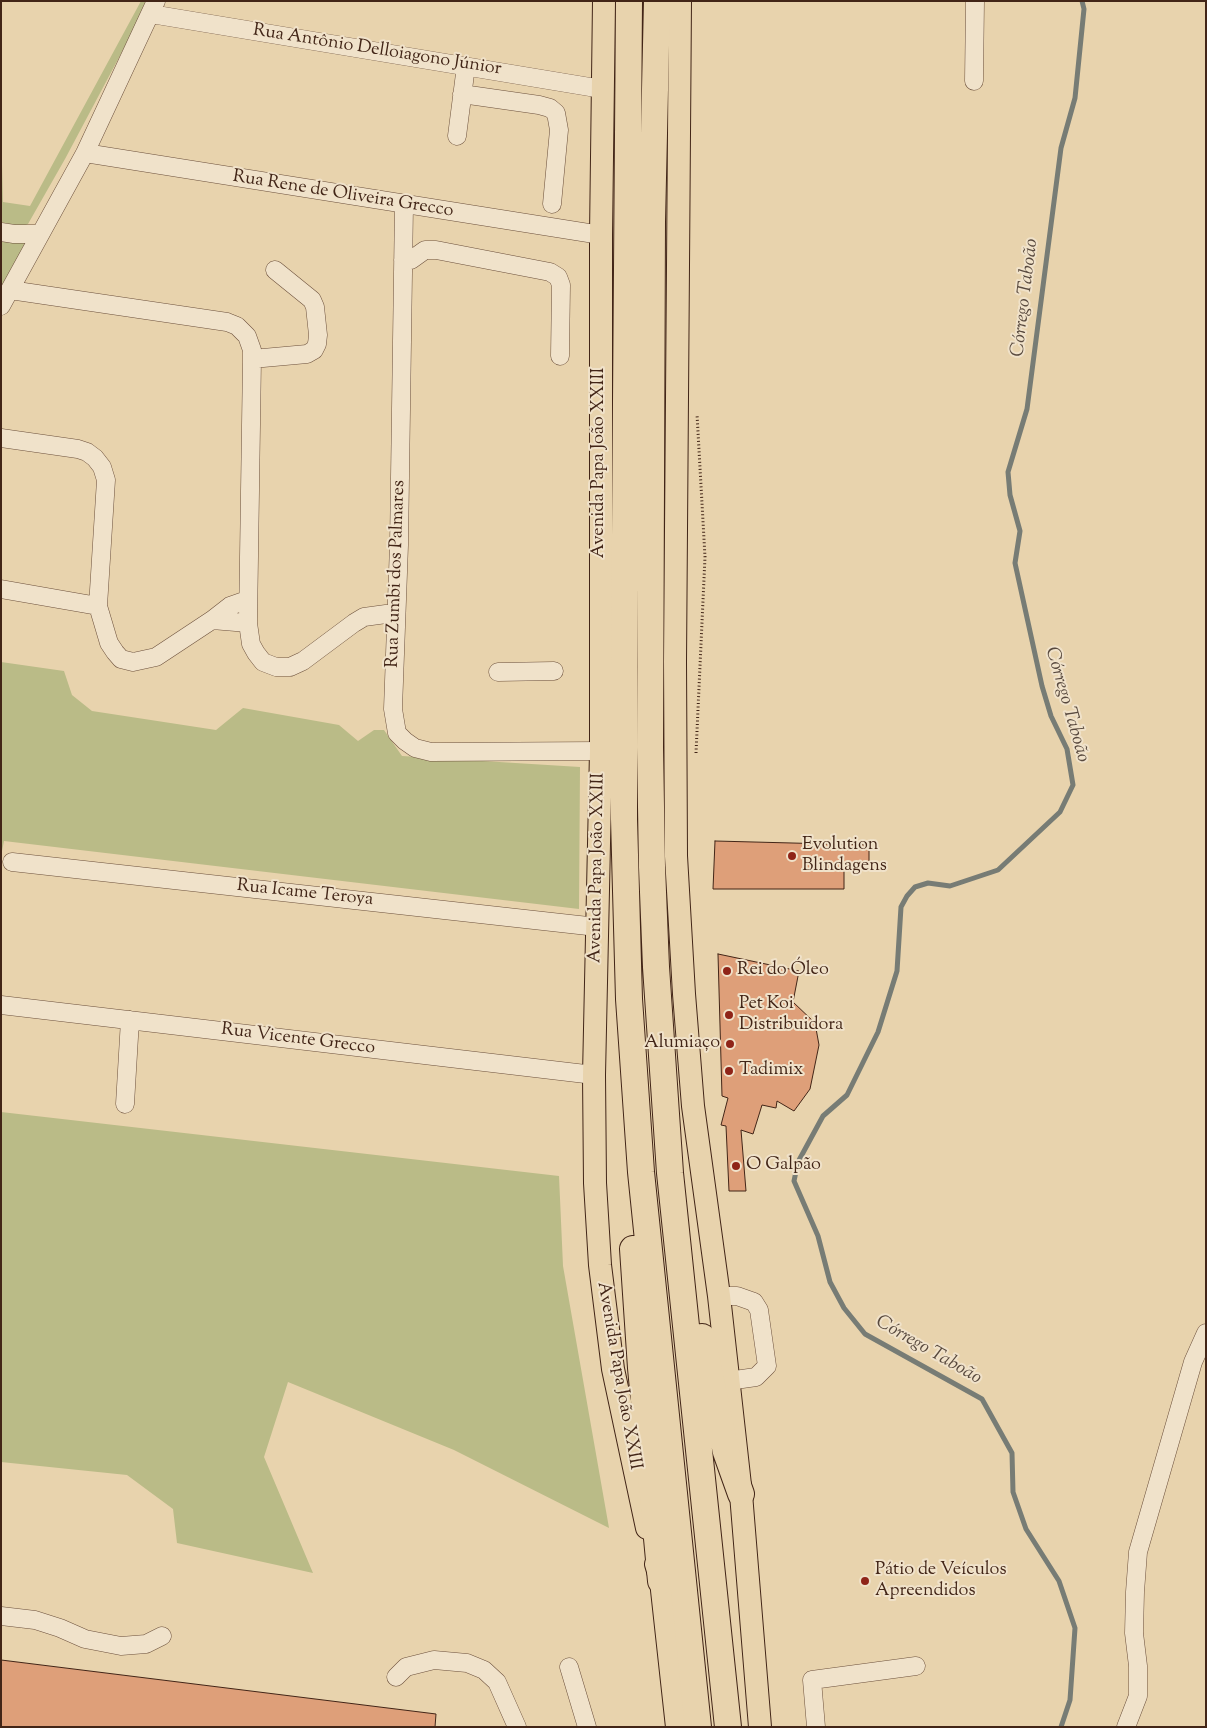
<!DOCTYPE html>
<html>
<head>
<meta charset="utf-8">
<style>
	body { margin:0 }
	#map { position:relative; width:1207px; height:1728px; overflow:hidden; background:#e8d3ad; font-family:"Sorts Mill Goudy",serif }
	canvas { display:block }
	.frame { position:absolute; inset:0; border:2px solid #422517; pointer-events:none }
</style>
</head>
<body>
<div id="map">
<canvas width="1207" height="1728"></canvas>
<div class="frame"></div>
</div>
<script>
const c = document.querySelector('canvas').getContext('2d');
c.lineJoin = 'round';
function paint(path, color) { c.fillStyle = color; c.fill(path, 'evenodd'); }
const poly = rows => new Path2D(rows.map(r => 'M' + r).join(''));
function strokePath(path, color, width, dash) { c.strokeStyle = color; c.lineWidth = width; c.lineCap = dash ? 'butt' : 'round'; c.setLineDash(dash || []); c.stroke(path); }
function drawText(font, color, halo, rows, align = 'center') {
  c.font = font + ' "Sorts Mill Goudy",serif'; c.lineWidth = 4; c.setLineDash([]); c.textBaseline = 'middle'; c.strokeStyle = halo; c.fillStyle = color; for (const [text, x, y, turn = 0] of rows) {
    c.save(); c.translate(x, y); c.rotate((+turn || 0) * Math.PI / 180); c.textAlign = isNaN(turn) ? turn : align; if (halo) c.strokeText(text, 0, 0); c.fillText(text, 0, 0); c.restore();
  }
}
const green = poly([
	[141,1,149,1,65,159,28,224,21,227,1,222,1,127,3,202,30,206],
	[1,235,35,236,1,297],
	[1,662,64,671,72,695,92,711,216,730,243,708,339,725,358,741,374,730,384,730,402,756,580,767,579,909,4,841,1,856],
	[1,1112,559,1176,563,1266,609,1528,454,1450,288,1382,264,1457,313,1573,177,1543,173,1509,127,1475,1,1462]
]);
const stream = poly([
	[1061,1727,1070,1700,1075,1628,1059,1581,1026,1529,1013,1492,1012,1453,982,1399,865,1334,844,1308,830,1282,818,1236,794,1181,798,1162,823,1116,847,1095,878,1032,897,971,901,907,907,896,915,887,928,883,950,886,998,870,1060,812,1073,785,1067,749,1051,716,1042,686,1015,563,1020,531,1010,495,1008,472,1027,409,1061,148,1075,98,1084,9,1082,1]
]);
const building = poly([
	[715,841,869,845,869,866,844,867,844,889,713,889,715,841],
	[718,954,799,971,793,1002,815,1023,819,1045,810,1089,794,1111,777,1101,776,1108,762,1105,753,1134,741,1130,746,1191,729,1191,726,1126,721,1125,728,1098,722,1096,718,954],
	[1,1660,436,1714,435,1727,1,1727,1,1660]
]);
const path = poly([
	[696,753,705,557,697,414]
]);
const minor = poly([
	[151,14,602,89],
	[974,81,975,1],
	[462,94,539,105,550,108,556,113,559,130,552,204],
	[457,136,466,66],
	[85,153,601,235],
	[404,205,399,545,393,709,397,733,405,741,415,748,431,752,601,751],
	[1,232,14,234,40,234],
	[403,260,411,260,425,250,436,250,550,272,558,277,561,285,560,356],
	[10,290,227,322,237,326,247,336,252,350,252,359,248,623,251,644,256,653,263,662,276,667,290,667,303,661,354,623,364,617,386,614,396,614],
	[1,306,85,153,156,1],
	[252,359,307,354,314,350,317,344,318,335,315,307,312,300,275,270],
	[1,438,78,449,87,452,95,458,102,467,106,480,98,606,109,643,115,652,121,659,133,662,156,657,212,620,230,606,247,600],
	[1,589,98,606],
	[212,620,248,623],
	[498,672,554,671],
	[12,862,597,927],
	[1,1005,594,1075],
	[125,1104,130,1020],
	[719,1296,737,1296,754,1302,759,1310,767,1366,756,1377,728,1381],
	[1,1616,35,1620,60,1628,85,1639,121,1646,146,1644,162,1636],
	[569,1667,587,1727],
	[396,1677,406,1667,434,1660,467,1663,484,1670,497,1682,517,1727],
	[816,1727,812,1680,916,1666],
	[1126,1727,1138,1696,1138,1666,1134,1633,1135,1592,1138,1552,1193,1362,1206,1333]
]);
const major = poly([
	[604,1,601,235,601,751,594,1075,595,1183,600,1265,613,1369,647,1528],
	[680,1,675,661,676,856,684,994,693,1106,719,1296,741,1494,760,1727],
	[656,1564,661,1581,677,1727]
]);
const highway = poly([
	[629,1,624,668,624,819,629,999,641,1172,698,1727],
	[657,1,652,222,650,747,652,867,656,967,670,1173,728,1727],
	[633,1249,641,1368,661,1581],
	[702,1337,726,1452,741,1494]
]);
const markers = [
	[792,856,5,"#8f2418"],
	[727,971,5,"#8f2418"],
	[729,1015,5,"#8f2418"],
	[730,1044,5,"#8f2418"],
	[729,1071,5,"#8f2418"],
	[736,1166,5,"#8f2418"],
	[865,1581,5,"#8f2418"]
];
const streetNames = [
	["Rua Antônio Delloiagono Júnior",377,51,9],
	["Rua Rene de Oliveira Grecco",343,195,9],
	["Avenida Papa João XXIII",600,463,-90],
	["Rua Zumbi dos Palmares",397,574,-88],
	["Avenida Papa João XXIII",598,868,-89],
	["Rua Icame Teroya",305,894,6],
	["Rua Vicente Grecco",298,1040,7],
	["Avenida Papa João XXIII",618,1376,80]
];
const poiNames = [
	["Evolution",802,846],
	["Blindagens",802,867],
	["Rei do Óleo",737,971],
	["Pet Koi",739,1005],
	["Distribuidora",739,1026],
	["Alumiaço",720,1044,"right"],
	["Tadimix",739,1071],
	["O Galpão",746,1166],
	["Pátio de Veículos",875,1571],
	["Apreendidos",875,1592]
];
const waterNames = [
	["Córrego Taboão",1026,298,-83],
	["Córrego Taboão",1066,705,74],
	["Córrego Taboão",928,1351,30]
];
paint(green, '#babb87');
strokePath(stream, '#777c75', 5);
paint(building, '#de9f79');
strokePath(building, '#422517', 1);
strokePath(minor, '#6c503c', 19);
strokePath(major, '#422517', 24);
strokePath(highway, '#422517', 28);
strokePath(path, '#422517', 3, [1, 2.5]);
strokePath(minor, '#f0e2ca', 18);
strokePath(major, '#e8d3ad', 22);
strokePath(highway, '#e8d3ad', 26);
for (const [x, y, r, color] of markers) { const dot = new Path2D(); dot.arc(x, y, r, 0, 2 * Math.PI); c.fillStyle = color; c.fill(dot); strokePath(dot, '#f0e2ca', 2); }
drawText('18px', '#422517', '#f0e2ca', streetNames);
drawText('18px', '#422517', '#f0e2ca', poiNames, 'left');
drawText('italic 19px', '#58493e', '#f0e2ca', waterNames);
</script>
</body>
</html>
